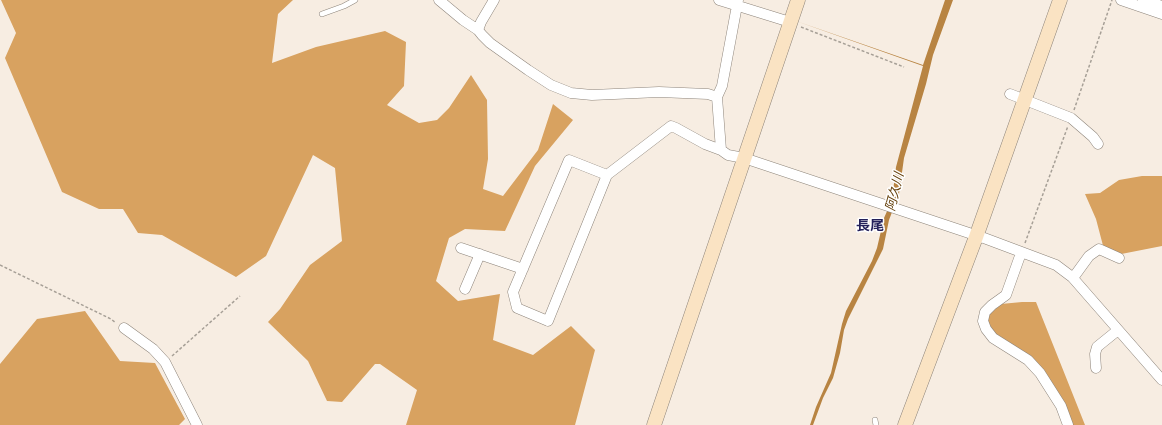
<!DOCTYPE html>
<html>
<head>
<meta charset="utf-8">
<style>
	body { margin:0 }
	canvas { display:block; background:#f7ede2 }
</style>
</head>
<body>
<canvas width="1162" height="425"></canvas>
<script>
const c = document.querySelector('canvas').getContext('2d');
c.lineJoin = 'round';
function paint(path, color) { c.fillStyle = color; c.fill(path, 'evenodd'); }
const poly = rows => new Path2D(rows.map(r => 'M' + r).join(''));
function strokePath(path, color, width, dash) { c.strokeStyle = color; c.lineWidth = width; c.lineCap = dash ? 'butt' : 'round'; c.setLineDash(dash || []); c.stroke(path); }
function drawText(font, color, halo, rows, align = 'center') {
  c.font = font + ' Cabin,"Noto Sans JP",sans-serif'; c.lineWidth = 3; c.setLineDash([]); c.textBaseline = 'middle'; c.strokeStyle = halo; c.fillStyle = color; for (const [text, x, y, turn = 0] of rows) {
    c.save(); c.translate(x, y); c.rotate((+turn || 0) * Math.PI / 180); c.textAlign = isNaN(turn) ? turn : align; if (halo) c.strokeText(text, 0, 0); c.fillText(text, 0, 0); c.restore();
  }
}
const forest = poly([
	[1,0,293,0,278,14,272,63,316,47,385,31,406,42,404,86,387,105,419,123,437,120,449,108,471,75,487,100,488,159,483,189,503,196,538,150,553,104,573,120,535,166,505,231,465,229,449,238,436,281,458,301,500,294,493,340,533,355,571,326,595,350,575,425,406,425,417,390,380,364,375,364,342,402,327,401,308,361,268,322,280,309,310,265,342,241,335,168,313,155,266,256,236,277,162,235,138,233,123,209,99,209,62,192,5,58,16,33],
	[1142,176,1162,176,1162,246,1106,257,1096,219,1085,194,1100,193,1119,180],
	[1022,302,1036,302,1085,425,1071,425,1044,372,1028,354,1001,340,993,334,987,323,989,315,1001,304],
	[85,311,120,361,155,363,185,419,179,425,0,425,0,364,37,319]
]);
const water = poly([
	[945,0,953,0,933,55,926,84,904,158,899,194,889,220,883,249,848,319,844,330,840,353,833,378,823,398,813,425,810,425,816,407,831,373,842,324,846,311,872,261,877,248,884,218,892,200,896,167,923,66,796,21,923,65]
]);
const path = poly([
	[801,27,904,67],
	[1074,110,1112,0],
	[1025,243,1068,126],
	[0,265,111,319,116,323],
	[172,356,240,296]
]);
const lane = poly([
	[322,14,344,6,355,0],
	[875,420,876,425]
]);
const street = poly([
	[439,0,463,20,478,30],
	[494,0,481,22,478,30,482,35,490,43,528,70,551,85,571,93,592,95,659,92,708,94,717,97,721,150,728,155,744,158,969,233,976,237,984,238,1056,265,1072,277,1162,380],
	[719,0,790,22],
	[1121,0,1162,14],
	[1143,0,1162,6],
	[1010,94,1071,118,1093,137,1098,144],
	[717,97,722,86,738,0],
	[607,175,548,321,517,308,513,292,569,160,607,175,671,126,676,128,705,144,721,150],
	[461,248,523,269],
	[1021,253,1006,295,992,305,985,312,983,321,986,329,993,338,1028,360,1040,373,1061,406,1068,425],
	[1073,278,1089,256,1099,249,1119,258],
	[465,289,480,254],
	[124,328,153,349,165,362,197,425],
	[1096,368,1095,354,1097,347,1118,330]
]);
const secondary = poly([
	[654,425,798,0],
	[905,425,976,237,1060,0]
]);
const waterNames = [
	["阿久川",895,192,-76]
];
const quarterNames = [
	["長尾",870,226]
];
paint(forest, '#d8a260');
paint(water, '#b88442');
strokePath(lane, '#8e857b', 6);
strokePath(street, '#8e857b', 11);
strokePath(secondary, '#8e857b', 15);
strokePath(path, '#a7a097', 1.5, [3, 2]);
strokePath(lane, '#fff', 5);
strokePath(street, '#fff', 10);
strokePath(secondary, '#fae3c3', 14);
drawText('italic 13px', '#65410c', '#fff', waterNames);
drawText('bold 14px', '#24215a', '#fff', quarterNames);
</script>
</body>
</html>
